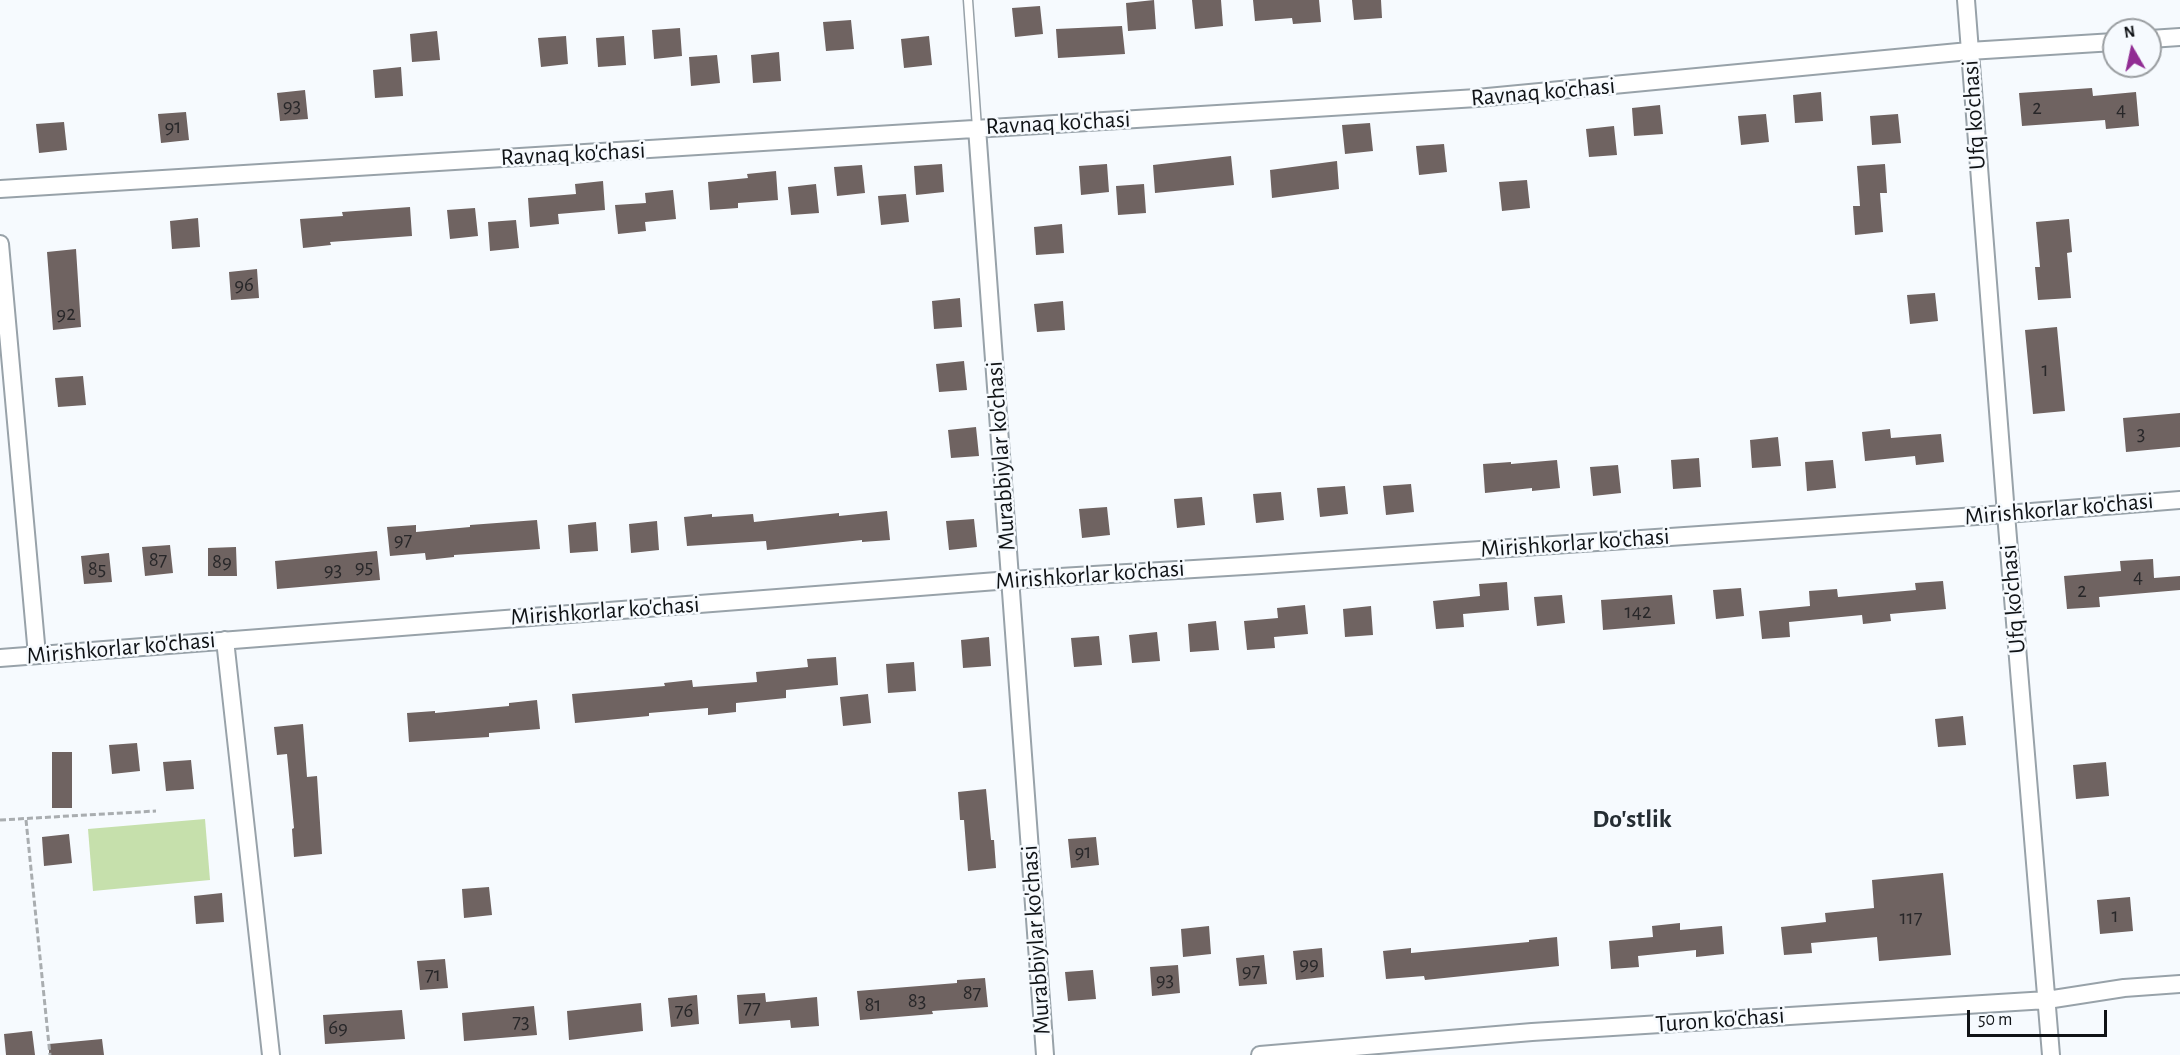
<!DOCTYPE html>
<html>
<head>
<meta charset="utf-8">
<style>
	body { margin:0 }
	#map { position:relative; width:2180px; height:1055px; overflow:hidden; background:#f6fafe; font-family:"Alegreya Sans",sans-serif }
	canvas { display:block }
	.north { position:absolute; left:2102px; top:18px; width:60px; height:60px; box-sizing:border-box; background:#f6fafe; border:2px solid #9a9ea1; border-radius:50%; rotate:351deg; font-size:16px; font-weight:700; line-height:24px; text-align:center; color:#101316 }
	.north::after { content:''; display:block; margin:auto; width:21px; height:27px; background:#912d93; clip-path:polygon(50% 0,100% 100%,50% 72%,0 100%) }
	.scale { position:absolute; left:1967px; top:1010px; width:140px; height:27px; box-sizing:border-box; border:3px solid #101316; border-top:0; padding-left:8px; font-size:18px; line-height:21px; white-space:nowrap; color:#101316; -webkit-text-stroke:4px #f6fafe; paint-order:stroke }
</style>
</head>
<body>
<div id="map">
<canvas width="2180" height="1055"></canvas>
<div class="north">N</div>
<div class="scale">50 m</div>
</div>
<script>
const c = document.querySelector('canvas').getContext('2d');
c.lineJoin = 'round';
function paint(path, color) { c.fillStyle = color; c.fill(path, 'evenodd'); }
const poly = rows => new Path2D(rows.map(r => 'M' + r).join(''));
function strokePath(path, color, width, dash) { c.strokeStyle = color; c.lineWidth = width; c.lineCap = dash ? 'butt' : 'round'; c.setLineDash(dash || []); c.stroke(path); }
function drawText(font, color, halo, rows, align = 'center') {
  c.font = font + ' "Alegreya Sans",sans-serif'; c.lineWidth = 5; c.setLineDash([]); c.textBaseline = 'middle'; c.strokeStyle = halo; c.fillStyle = color; for (const [text, x, y, turn = 0] of rows) {
    c.save(); c.translate(x, y); c.rotate((+turn || 0) * Math.PI / 180); c.textAlign = isNaN(turn) ? turn : align; if (halo) c.strokeText(text, 0, 0); c.fillText(text, 0, 0); c.restore();
  }
}
const green = poly([
	[205,819,210,880,93,891,88,829]
]);
const building = poly([
	[1154,0,1156,29,1128,31,1126,3],
	[1192,0,1221,0,1223,26,1195,29],
	[1253,0,1319,0,1321,22,1293,24,1292,18,1255,21],
	[1352,0,1381,0,1382,18,1354,20],
	[1040,6,1043,34,1015,37,1012,8],
	[851,20,854,49,826,51,823,22],
	[1122,26,1125,54,1058,58,1056,29],
	[680,28,682,56,654,59,652,30],
	[437,31,440,60,412,62,410,34],
	[566,36,568,64,541,67,538,38],
	[624,36,626,65,598,67,596,38],
	[929,36,932,65,904,68,901,39],
	[779,52,781,81,753,83,751,55],
	[717,55,720,83,691,86,689,57],
	[401,67,403,96,375,98,373,70],
	[2092,88,2093,96,2136,92,2139,126,2106,129,2105,120,2022,126,2019,93],
	[305,90,308,119,280,121,277,93],
	[1821,92,1823,121,1795,123,1793,95],
	[1660,105,1663,134,1634,136,1632,108],
	[186,112,189,140,161,143,158,114],
	[1766,114,1769,142,1741,145,1738,116],
	[1898,114,1901,143,1872,145,1870,116],
	[64,122,67,150,39,153,36,124],
	[1370,123,1373,151,1345,154,1342,125],
	[1614,126,1617,155,1589,157,1586,129],
	[1444,144,1447,172,1419,175,1416,146],
	[1231,156,1234,185,1155,193,1153,165],
	[1337,161,1339,189,1272,198,1270,170],
	[942,164,944,192,916,195,914,166],
	[1107,164,1109,192,1081,195,1079,166],
	[1885,164,1887,193,1880,193,1883,232,1855,235,1853,206,1860,206,1857,166],
	[862,165,865,193,837,196,834,167],
	[776,171,778,200,738,203,738,208,710,210,708,182,748,178,747,174],
	[1527,180,1530,208,1502,211,1499,182],
	[603,181,605,210,558,214,559,224,530,227,528,198,576,194,575,184],
	[816,184,819,213,791,215,788,187],
	[1144,184,1146,213,1118,215,1116,186],
	[673,190,676,219,645,222,646,231,618,234,615,205,646,203,645,193],
	[906,194,909,222,881,225,878,196],
	[410,207,412,236,330,242,331,245,303,248,300,219,343,216,342,212],
	[475,208,478,236,450,239,447,210],
	[198,218,200,247,172,249,170,221],
	[2069,219,2072,252,2067,253,2071,298,2038,300,2035,267,2040,267,2036,222],
	[516,220,519,248,490,251,488,222],
	[1062,224,1064,253,1036,255,1034,227],
	[76,249,81,327,53,330,47,252],
	[257,269,259,298,231,300,229,272],
	[1935,293,1938,321,1910,324,1907,295],
	[960,298,962,327,934,329,932,301],
	[1063,301,1065,330,1037,332,1034,304],
	[2057,327,2065,411,2033,414,2025,330],
	[964,361,967,390,939,392,936,364],
	[83,376,86,405,58,407,55,378],
	[2180,413,2180,447,2126,452,2123,418],
	[976,427,979,456,951,458,948,430],
	[1890,429,1891,438,1941,434,1944,462,1916,465,1915,456,1865,461,1862,432],
	[1778,437,1781,466,1752,468,1750,440],
	[1699,458,1701,487,1673,489,1671,460],
	[1557,460,1560,488,1532,491,1532,488,1485,493,1483,464,1511,462,1511,464],
	[1833,460,1836,488,1807,491,1805,462],
	[1618,465,1621,493,1593,496,1590,467],
	[1411,484,1414,512,1386,515,1383,486],
	[1345,486,1348,514,1320,517,1317,488],
	[1281,492,1284,520,1256,523,1253,494],
	[1202,497,1205,525,1177,528,1174,499],
	[1107,507,1110,535,1082,538,1079,509],
	[887,511,890,540,862,542,862,540,767,550,766,541,687,546,684,517,712,514,712,517,753,514,754,522,839,513,839,516],
	[974,519,977,547,949,550,946,521],
	[537,520,540,549,454,555,454,557,426,560,425,553,390,556,387,527,416,525,416,532,470,527,470,525],
	[657,521,659,550,631,553,629,524],
	[596,522,598,551,570,553,568,525],
	[170,545,173,573,145,576,142,547],
	[236,547,237,576,208,576,208,548],
	[377,551,380,580,277,589,275,561],
	[109,553,112,582,84,584,81,556],
	[2153,559,2154,578,2180,576,2180,590,2099,597,2100,607,2067,609,2064,576,2121,571,2120,561],
	[1943,581,1946,609,1890,614,1891,621,1863,624,1862,615,1789,622,1790,637,1762,639,1759,611,1810,606,1809,591,1837,589,1838,597,1916,590,1915,583],
	[1507,582,1509,610,1463,614,1464,627,1436,629,1433,601,1480,596,1479,584],
	[1741,588,1744,616,1716,619,1713,590],
	[1562,595,1565,623,1537,626,1534,597],
	[1672,595,1675,624,1603,630,1601,600],
	[1305,605,1308,634,1274,637,1275,648,1247,650,1244,621,1278,618,1277,608],
	[1371,606,1373,635,1345,637,1343,609],
	[1216,621,1219,650,1190,652,1188,624],
	[1157,632,1160,661,1132,663,1129,635],
	[1099,636,1102,665,1074,667,1071,638],
	[989,637,991,666,963,668,961,640],
	[836,657,838,685,786,690,786,698,736,703,736,712,708,715,708,708,649,713,649,716,575,723,572,694,665,686,664,683,692,680,693,687,757,682,756,672,808,667,807,659],
	[914,662,916,691,888,693,886,664],
	[868,694,871,723,843,726,840,697],
	[537,700,540,729,489,733,489,737,409,742,407,713,435,711,435,713,509,706,509,703],
	[1963,716,1966,745,1938,747,1935,719],
	[303,724,307,777,317,776,322,854,294,857,292,829,294,828,287,754,277,755,274,727],
	[137,743,140,771,112,774,109,745],
	[52,752,72,752,72,808,52,808],
	[191,760,194,789,166,791,163,762],
	[2106,762,2109,796,2076,799,2073,765],
	[986,789,991,840,994,840,996,868,968,871,964,820,960,820,958,792],
	[69,834,72,863,44,866,42,837],
	[1096,837,1099,865,1071,868,1068,839],
	[1943,873,1951,955,1879,961,1877,937,1811,943,1812,953,1784,955,1781,927,1826,922,1825,913,1874,908,1872,880],
	[489,887,492,915,464,918,462,889],
	[222,893,224,922,196,924,194,896],
	[2130,897,2133,931,2100,934,2097,900],
	[1680,923,1680,930,1722,926,1724,954,1696,957,1696,950,1638,956,1639,967,1611,969,1609,941,1653,937,1652,926],
	[1209,926,1211,954,1183,957,1181,929],
	[1557,937,1559,966,1425,980,1424,976,1386,979,1383,951,1411,948,1411,953,1529,942,1529,940],
	[1322,948,1324,977,1296,980,1293,951],
	[1264,955,1267,984,1239,986,1236,958],
	[445,959,448,988,420,990,417,961],
	[1178,965,1180,993,1152,996,1150,967],
	[1093,970,1096,999,1068,1001,1065,972],
	[985,978,988,1007,932,1011,933,1014,860,1020,857,991,957,983,957,980],
	[765,993,766,1002,817,997,819,1026,791,1028,790,1020,739,1024,737,995],
	[697,995,699,1024,671,1027,668,998],
	[641,1003,643,1031,569,1040,567,1011],
	[534,1006,537,1035,464,1041,462,1013],
	[402,1010,405,1039,325,1044,323,1015],
	[32,1031,35,1055,6,1055,4,1034],
	[102,1039,104,1055,49,1055,49,1044]
]);
const path = poly([
	[0,820,156,811],
	[26,820,50,1055]
]);
const lane = poly([
	[968,0,977,128]
]);
const street = poly([
	[1966,0,2006,514,2051,1055],
	[2150,39,2180,37],
	[977,128,1045,1055],
	[0,189,1477,98,1969,51,2114,42],
	[0,244,37,655],
	[225,640,271,1055],
	[0,658,1010,580,1261,565,2006,514,2180,500],
	[1260,1055,1532,1032,2047,1000,2124,988,2180,984]
]);
const numberNames = [
	["93",292,106],
	["2",2037,108],
	["4",2121,110],
	["91",173,127],
	["96",244,285],
	["92",66,314],
	["1",2045,370],
	["3",2141,434],
	["97",403,540],
	["87",158,560],
	["89",222,562],
	["95",364,567],
	["85",97,569],
	["93",333,570],
	["4",2138,577],
	["2",2082,591],
	["142",1638,612],
	["91",1083,852],
	["1",2115,916],
	["117",1911,918],
	["99",1309,964],
	["97",1251,971],
	["71",433,975],
	["93",1165,980],
	["87",972,993],
	["83",917,1001],
	["81",873,1005],
	["77",752,1008],
	["76",684,1011],
	["73",521,1022],
	["69",338,1028]
];
const streetNames = [
	["Ravnaq ko'chasi",1543,92,-5],
	["Ufq ko'chasi",1974,115,-94],
	["Ravnaq ko'chasi",1058,123,-3],
	["Ravnaq ko'chasi",573,154,-3],
	["Murabbiylar ko'chasi",1001,456,-94],
	["Mirishkorlar ko'chasi",2059,509,-5],
	["Mirishkorlar ko'chasi",1575,543,-4],
	["Mirishkorlar ko'chasi",1090,575,-4],
	["Ufq ko'chasi",2013,599,-95],
	["Mirishkorlar ko'chasi",605,611,-4],
	["Mirishkorlar ko'chasi",121,648,-5],
	["Murabbiylar ko'chasi",1036,940,-94],
	["Turon ko'chasi",1720,1020,-4]
];
const neighbourhoodNames = [
	["Do'stlik",1632,819]
];
paint(green, '#c6e0ac');
paint(building, '#6f6361');
strokePath(lane, '#98a2a9', 11);
strokePath(street, '#98a2a9', 20);
strokePath(path, '#a9adb0', 3, [6, 3]);
strokePath(lane, '#fff', 8);
strokePath(street, '#fff', 16);
drawText('21px', '#282729', null, numberNames);
drawText('24px', '#101316', '#f6fafe', streetNames);
drawText('bold 26px', '#252d33', '#f6fafe', neighbourhoodNames);
</script>
</body>
</html>
